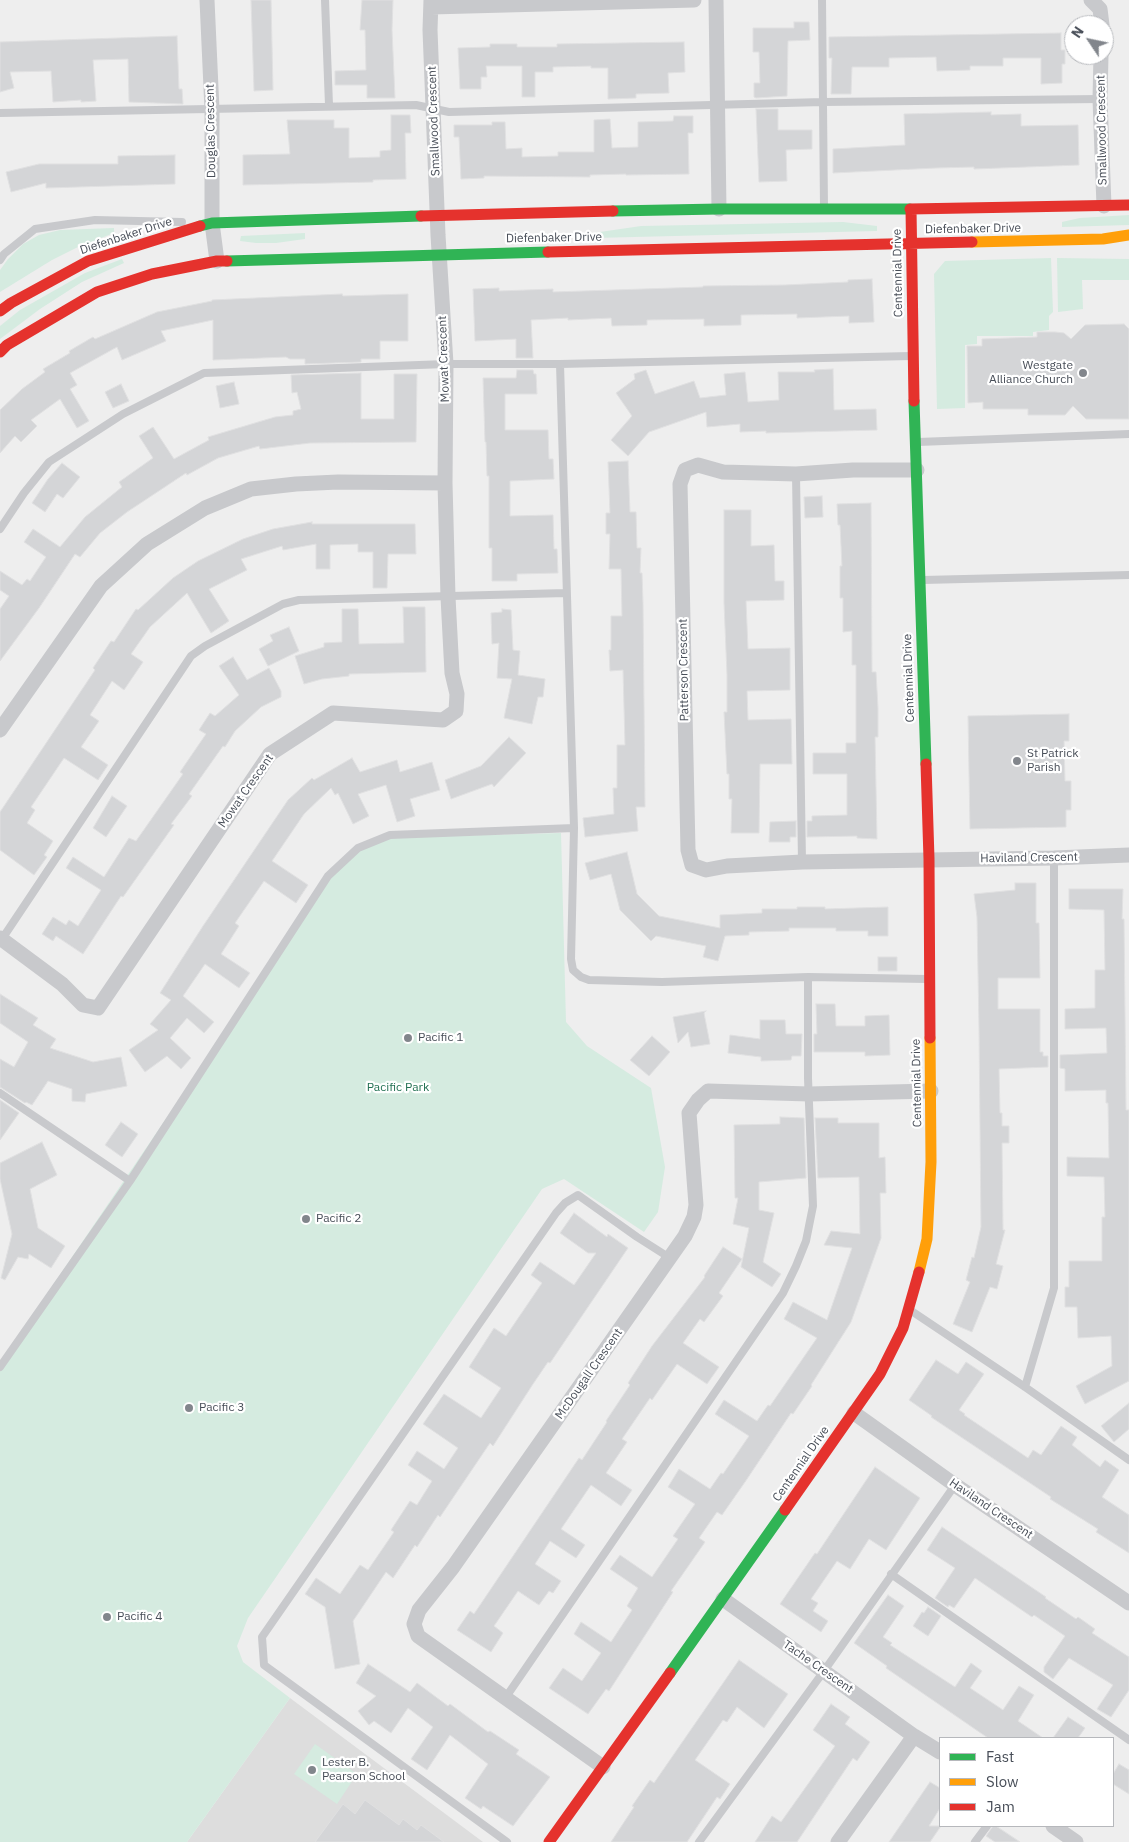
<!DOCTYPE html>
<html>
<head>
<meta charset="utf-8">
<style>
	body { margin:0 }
	#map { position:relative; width:1129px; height:1842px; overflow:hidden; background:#eee; font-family:"IBM Plex Sans",sans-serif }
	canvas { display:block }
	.legend { position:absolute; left:939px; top:1737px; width:175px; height:90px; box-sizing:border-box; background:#fff; border:1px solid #b6b8bc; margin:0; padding:6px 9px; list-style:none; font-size:15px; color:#484e58 }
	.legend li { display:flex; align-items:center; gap:10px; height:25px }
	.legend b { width:25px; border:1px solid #b6b8bc }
	.north { position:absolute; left:1064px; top:15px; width:50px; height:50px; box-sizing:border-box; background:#fff; border:1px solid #b6b8bc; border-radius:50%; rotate:304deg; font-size:14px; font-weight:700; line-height:20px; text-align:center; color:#484e58 }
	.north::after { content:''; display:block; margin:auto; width:18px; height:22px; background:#82868c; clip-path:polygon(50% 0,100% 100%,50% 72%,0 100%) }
</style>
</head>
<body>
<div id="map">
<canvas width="1129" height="1842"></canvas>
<ul class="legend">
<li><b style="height:6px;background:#30b455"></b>Fast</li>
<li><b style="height:6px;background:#ff9f0a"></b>Slow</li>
<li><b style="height:6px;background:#e5322d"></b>Jam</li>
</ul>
<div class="north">N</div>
</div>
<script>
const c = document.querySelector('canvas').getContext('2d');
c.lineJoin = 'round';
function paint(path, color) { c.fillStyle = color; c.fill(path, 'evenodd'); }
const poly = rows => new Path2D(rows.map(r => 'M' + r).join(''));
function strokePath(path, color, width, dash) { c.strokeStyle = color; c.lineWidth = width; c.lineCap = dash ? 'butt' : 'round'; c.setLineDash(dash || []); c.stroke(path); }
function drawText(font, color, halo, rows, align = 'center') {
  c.font = font + ' "IBM Plex Sans",sans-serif'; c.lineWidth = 4.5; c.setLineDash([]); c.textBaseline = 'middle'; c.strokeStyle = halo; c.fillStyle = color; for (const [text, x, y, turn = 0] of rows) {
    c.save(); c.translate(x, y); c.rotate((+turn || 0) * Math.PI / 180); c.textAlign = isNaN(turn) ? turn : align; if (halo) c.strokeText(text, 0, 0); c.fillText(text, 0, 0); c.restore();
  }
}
const education = poly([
	[290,1698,483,1842,187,1842]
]);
const green = poly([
	[1129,215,1129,225,1062,227,1062,222,1080,218],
	[843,222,877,226,877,231,594,238,593,233,641,226],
	[114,228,114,233,78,247,52,260,0,292,0,270,8,259,23,244,39,235,60,230],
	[305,233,305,239,276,243,256,243,240,241,241,236],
	[1051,258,1053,312,1049,316,1049,330,1033,332,1033,336,977,336,977,344,965,345,965,408,937,409,934,274,945,261],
	[1057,258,1129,259,1129,280,1082,280,1083,309,1058,312],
	[122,259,124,263,82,282,40,309,0,339,0,326,20,310,85,273],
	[561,833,566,1022,587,1046,651,1088,665,1167,658,1212,644,1232,564,1179,542,1189,248,1618,237,1646,243,1662,290,1698,187,1842,0,1842,0,1363,339,864,378,840,403,837],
	[315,1744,357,1774,337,1804,294,1774]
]);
const building = poly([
	[251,0,271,0,273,90,254,91,251,0],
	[362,0,393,0,392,30,395,98,367,98,367,85,335,85,335,71,366,70,365,30,360,30,362,0],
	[794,22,809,22,810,40,788,41,787,96,756,98,754,97,754,83,760,83,759,52,753,52,753,28,794,28,794,22],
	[1061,33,1061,50,1065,50,1065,64,1062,64,1062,83,1041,84,1041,58,1003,58,1003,66,970,66,970,70,937,71,936,57,889,58,889,67,852,67,851,94,831,94,832,58,829,58,829,37,1061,33],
	[177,36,179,89,182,89,183,104,129,102,128,59,93,60,96,101,81,102,81,100,53,102,51,71,10,72,14,88,0,92,0,42,177,36],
	[684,42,685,72,668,73,669,93,636,94,636,98,608,99,608,68,591,68,591,66,553,67,553,72,535,72,535,97,522,97,522,66,486,66,487,77,481,77,481,89,460,89,458,48,490,47,490,44,517,44,517,47,557,47,557,44,684,42],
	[756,109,778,109,778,130,812,130,812,149,786,150,787,181,759,182,756,109],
	[991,112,991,115,1021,114,1021,126,1078,125,1079,165,974,169,974,167,936,168,833,173,833,149,905,145,904,114,991,112],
	[391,115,410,115,411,133,405,133,406,179,373,180,373,182,243,185,243,155,290,154,287,120,334,120,334,128,349,128,349,158,380,157,380,151,391,150,391,115],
	[674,116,693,116,693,133,688,133,689,174,626,175,626,174,590,175,590,177,484,176,484,178,461,179,459,137,454,137,454,125,492,125,492,122,505,122,506,149,522,148,522,157,558,156,558,152,594,152,594,120,610,119,612,148,638,147,638,122,673,121,674,116],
	[175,155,175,184,46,188,46,183,11,192,6,172,39,164,118,164,118,156,175,155],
	[872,279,874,322,849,323,849,316,797,318,797,314,741,315,741,325,704,326,704,319,647,320,647,325,612,326,611,318,568,320,568,318,531,320,533,358,516,358,516,339,475,341,473,289,499,288,499,291,553,289,553,292,703,287,703,286,785,285,848,282,848,280,872,279],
	[342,294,343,296,408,294,408,341,380,341,380,359,361,359,361,362,305,364,305,359,290,359,286,357,213,360,213,320,161,331,166,341,122,360,117,347,70,373,77,385,70,389,89,421,77,428,60,399,31,420,37,426,21,442,15,436,0,453,0,410,22,389,45,372,43,369,70,353,69,351,93,337,95,339,157,312,212,301,212,300,342,294],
	[1124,324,1129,329,1129,419,1086,419,1073,406,1065,415,1028,415,1028,409,983,409,983,402,968,403,967,346,982,346,982,339,1037,337,1037,332,1055,332,1064,333,1071,339,1085,325,1124,324],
	[833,369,834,410,876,409,877,430,766,433,766,431,740,432,740,424,707,427,706,412,649,432,628,456,611,440,632,416,616,393,635,379,634,374,646,370,655,394,694,381,700,398,726,395,724,374,745,372,748,402,779,400,778,372,815,372,814,370,833,369],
	[517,370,533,370,534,374,536,374,537,394,505,394,505,430,548,430,549,459,553,459,554,479,510,481,510,516,553,515,554,549,557,549,558,573,517,574,517,581,492,581,492,548,489,548,489,476,487,476,486,442,485,442,483,378,516,378,517,370],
	[361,373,361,419,394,419,394,374,417,374,416,442,310,443,260,449,259,446,218,458,187,475,186,473,127,512,100,533,80,557,75,554,39,608,0,661,0,609,9,596,0,590,0,571,22,585,27,579,30,581,46,557,24,542,33,529,60,547,85,517,122,487,119,482,153,458,139,436,153,427,174,459,209,440,208,437,275,417,293,415,293,411,301,409,297,392,292,393,291,375,361,373],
	[234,382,239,404,220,408,216,386,234,382],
	[121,384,129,401,113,408,105,392,121,384],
	[628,461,630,512,636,512,637,548,641,548,640,573,642,573,643,603,645,807,636,807,638,831,585,837,583,818,614,814,613,788,617,788,617,745,625,745,623,670,610,671,609,650,611,650,611,616,622,616,621,569,609,569,610,534,606,534,606,513,610,513,608,462,628,461],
	[62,463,80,477,63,498,57,494,45,512,32,503,48,479,62,463],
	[822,496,823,517,805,518,804,497,822,496],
	[871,503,872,672,876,672,878,708,878,737,875,737,877,839,857,838,857,836,807,837,807,821,812,821,812,816,847,815,847,774,813,774,813,753,846,753,846,743,856,743,856,665,852,665,852,631,843,632,843,598,840,598,840,566,842,566,840,525,838,525,837,504,871,503],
	[724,510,751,510,751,546,774,545,775,581,784,581,784,600,746,601,748,649,790,648,790,690,747,691,748,720,791,719,792,764,760,764,759,833,731,833,732,799,729,799,729,774,727,774,724,712,727,712,727,675,724,603,724,510],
	[312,522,312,524,415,524,416,554,388,554,387,588,373,588,373,552,358,552,358,544,330,545,330,569,316,569,316,544,283,550,282,546,241,559,247,570,209,589,229,621,211,633,187,593,150,627,131,654,143,662,124,690,112,681,90,715,99,721,81,747,108,765,98,780,64,758,31,807,35,810,27,823,53,841,44,855,47,857,34,875,0,850,0,812,95,670,93,668,111,641,114,642,136,609,138,610,173,578,198,561,243,539,273,529,312,522],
	[403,607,425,607,426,672,349,674,349,676,322,679,304,684,295,656,324,647,324,643,342,642,342,609,358,609,359,644,404,643,403,607],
	[502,609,511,610,513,650,520,651,518,675,545,679,543,697,538,697,532,724,504,718,512,679,497,678,499,643,492,644,491,613,502,612,502,609],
	[289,627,299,651,268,666,259,649,273,641,270,635,289,627],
	[233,657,247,680,269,668,281,691,281,697,261,707,235,731,225,747,223,746,189,794,192,796,171,824,174,825,123,897,121,896,83,954,56,936,53,941,42,934,53,917,66,925,69,920,78,926,101,890,66,868,73,857,104,877,129,838,136,841,183,774,180,772,206,734,199,730,210,713,215,716,239,695,219,666,233,657],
	[1069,714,1069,741,1064,741,1065,781,1071,781,1071,810,1066,810,1066,827,970,829,968,716,1069,714],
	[509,737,526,753,494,787,492,784,451,799,445,780,481,766,509,737],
	[352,758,360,772,397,760,400,772,432,762,440,790,410,799,415,816,397,822,386,785,358,794,369,816,353,824,338,793,335,795,331,788,304,814,272,861,308,885,296,903,264,881,235,923,239,926,221,954,250,973,239,988,205,964,183,996,214,1022,204,1033,187,1018,170,1038,191,1058,181,1069,167,1056,145,1072,129,1050,158,1030,150,1024,171,1000,160,993,203,926,288,800,312,778,314,780,352,758],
	[112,796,127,806,106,837,93,828,112,796],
	[796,821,796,837,790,837,790,842,769,842,770,822,796,821],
	[627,852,637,894,659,916,720,928,720,915,762,913,762,909,797,909,797,907,825,907,825,909,888,907,888,936,868,936,868,931,836,931,836,928,789,928,789,931,749,932,749,935,725,936,718,961,703,957,706,946,656,936,651,941,620,910,611,874,590,880,585,863,627,852],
	[1015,883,1036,883,1036,923,1039,923,1040,978,998,978,998,1009,1040,1009,1040,1052,1043,1052,1043,1056,1048,1056,1048,1067,999,1069,1000,1113,1002,1113,1002,1126,1009,1126,1009,1143,1002,1143,1003,1230,1005,1230,996,1264,1003,1266,997,1289,990,1287,972,1332,953,1324,970,1282,966,1280,972,1257,974,1258,981,1227,979,1028,977,917,974,894,1015,890,1015,883],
	[1069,889,1123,889,1122,919,1124,919,1126,1110,1129,1110,1129,1381,1085,1404,1076,1386,1112,1366,1111,1336,1078,1338,1077,1307,1065,1307,1065,1287,1069,1287,1069,1261,1102,1261,1102,1217,1105,1217,1104,1177,1067,1176,1067,1157,1109,1158,1108,1103,1106,1103,1106,1090,1065,1091,1065,1069,1060,1068,1060,1055,1107,1053,1106,1028,1065,1029,1065,1009,1095,1008,1095,970,1105,970,1104,910,1069,909,1069,889],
	[878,957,897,957,897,971,878,971,878,957],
	[0,994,38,1018,33,1025,56,1039,50,1048,93,1062,121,1057,127,1086,86,1094,85,1102,72,1101,72,1089,48,1081,32,1105,26,1102,25,1103,0,1087,0,1059,14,1067,28,1042,0,1023,0,994],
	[816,1004,835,1004,836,1026,865,1026,865,1016,889,1015,890,1055,865,1056,865,1052,814,1052,814,1034,817,1034,816,1004],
	[706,1011,704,1013,710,1044,691,1047,688,1032,678,1043,673,1017,706,1011],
	[760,1020,785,1020,786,1034,802,1034,801,1056,792,1056,791,1060,761,1061,761,1057,728,1053,730,1035,760,1039,760,1020],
	[652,1036,670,1052,649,1076,630,1060,652,1036],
	[0,1100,19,1113,0,1140,0,1100],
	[780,1117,804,1118,806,1178,759,1182,759,1210,774,1213,763,1262,781,1274,772,1287,741,1267,749,1228,733,1224,738,1198,735,1198,734,1125,780,1124,780,1117],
	[815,1118,838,1118,838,1123,879,1123,879,1158,885,1157,886,1193,880,1193,881,1238,851,1322,811,1385,812,1386,793,1414,791,1413,745,1482,722,1515,717,1512,699,1538,705,1542,671,1591,673,1592,609,1691,606,1689,588,1714,549,1688,563,1668,582,1681,601,1653,574,1634,581,1622,611,1642,632,1610,627,1606,638,1588,610,1569,620,1555,652,1577,678,1539,673,1536,695,1504,668,1487,679,1469,710,1489,721,1473,723,1474,749,1436,715,1414,724,1400,757,1421,768,1405,770,1406,817,1338,784,1319,793,1302,827,1320,852,1248,824,1245,831,1231,860,1234,859,1177,818,1178,815,1118],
	[121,1122,138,1134,122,1157,105,1145,121,1122],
	[42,1142,57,1175,30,1189,38,1228,65,1246,51,1268,29,1254,28,1259,18,1257,5,1280,1,1278,12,1234,0,1179,0,1163,42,1142],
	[574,1213,607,1237,608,1234,628,1248,550,1363,548,1362,533,1384,493,1446,490,1443,440,1517,438,1515,417,1547,415,1545,393,1578,386,1572,353,1621,360,1664,335,1669,325,1607,305,1594,316,1578,340,1594,360,1565,368,1570,394,1532,391,1530,410,1501,417,1505,432,1481,408,1465,417,1451,444,1469,458,1448,423,1424,444,1394,481,1418,501,1388,469,1367,494,1328,506,1336,542,1283,531,1275,540,1262,574,1285,596,1253,588,1253,560,1233,574,1213],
	[723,1247,742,1259,719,1293,723,1296,704,1322,700,1319,683,1343,719,1367,707,1384,677,1364,652,1400,650,1398,622,1439,627,1442,606,1473,632,1490,621,1506,591,1485,561,1529,585,1545,576,1558,550,1541,535,1564,561,1581,553,1593,549,1591,539,1605,518,1591,494,1626,503,1633,491,1652,457,1630,470,1611,474,1614,579,1458,582,1460,607,1422,606,1421,630,1385,628,1383,652,1346,705,1277,704,1276,723,1247],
	[936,1360,958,1374,966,1362,984,1374,959,1410,965,1414,964,1415,1028,1458,1033,1450,1041,1455,1061,1426,1077,1437,1072,1445,1100,1467,1105,1460,1119,1470,1102,1497,1129,1515,1129,1553,1096,1532,1098,1529,1050,1499,1051,1497,931,1417,932,1416,909,1400,936,1360],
	[1129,1403,1129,1429,1114,1442,1101,1426,1129,1403],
	[875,1467,920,1498,886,1550,869,1539,850,1569,837,1561,811,1599,818,1603,813,1611,828,1621,821,1632,780,1604,815,1553,817,1554,875,1467],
	[942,1527,1046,1597,1045,1598,1076,1619,1078,1617,1095,1629,1092,1633,1129,1657,1129,1690,1111,1717,1097,1709,1113,1685,1069,1658,1053,1679,1044,1672,1044,1667,1065,1636,1034,1615,1032,1617,975,1578,954,1608,949,1605,948,1607,935,1598,955,1568,927,1550,942,1527],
	[888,1595,904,1606,883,1637,892,1643,890,1645,955,1687,971,1663,982,1671,970,1688,1003,1710,1019,1686,1034,1695,1018,1721,1043,1738,988,1738,886,1668,887,1666,854,1643,888,1595],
	[928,1607,941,1616,928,1636,913,1626,922,1612,924,1613,928,1607],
	[739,1660,788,1694,764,1728,737,1707,727,1722,723,1720,695,1760,730,1784,720,1799,717,1797,687,1842,611,1842,634,1807,632,1806,650,1780,654,1783,739,1660],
	[368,1664,410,1692,417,1683,448,1706,450,1704,488,1732,490,1731,519,1750,516,1754,550,1777,513,1826,483,1806,481,1809,465,1798,488,1764,450,1735,427,1770,411,1759,433,1727,408,1708,391,1733,374,1721,369,1725,358,1711,376,1696,356,1683,368,1664],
	[831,1704,850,1717,845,1724,870,1742,857,1761,853,1758,797,1842,755,1842,772,1816,781,1822,835,1746,813,1730,831,1704],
	[1068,1717,1085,1728,1078,1738,1053,1738,1068,1717],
	[1119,1764,1129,1770,1129,1794,1113,1784,1113,1774,1119,1764],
	[930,1782,940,1788,940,1808,929,1826,941,1826,930,1842,889,1842,930,1782],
	[365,1800,399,1825,403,1819,417,1830,421,1825,444,1842,315,1842,343,1804,355,1814,365,1800],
	[993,1826,996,1826,1020,1842,995,1842,986,1836,993,1826]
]);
const lane = poly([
	[325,0,329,105],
	[822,0,824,208],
	[0,113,416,105,449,112,823,102,1100,99],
	[0,260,4,254,35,229,95,220,182,222],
	[560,364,574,828,571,959,573,970,581,977,589,980,662,982,808,977,927,979],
	[918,442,1129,434],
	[796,474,802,862],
	[0,529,24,493,49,462,123,414,204,373,446,364,560,364,911,356],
	[923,580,1129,575],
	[2,939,191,656,205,646,283,604,299,600,566,593],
	[0,1093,130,1181],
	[910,1310,1025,1387,1129,1460],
	[0,1367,130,1181,328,876,358,848,390,835,574,828],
	[1025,1387,1054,1288,1054,858],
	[891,1574,1129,1740],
	[506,1697,783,1293,796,1266,806,1241,813,1206,808,1078,808,977],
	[507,1842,264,1665,262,1637,556,1213,565,1203,578,1195,637,1237,670,1258],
	[699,1842,824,1671,955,1485],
	[975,1842,987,1826]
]);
const street = poly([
	[207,0,212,110,212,223,217,261],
	[716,0,719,209],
	[1091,0,1100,9,1102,25],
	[431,7,694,0],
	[1101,55,1100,99,1104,206],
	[917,470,853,470,796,474,723,472,698,465,685,470,680,484,688,850,692,865,706,870,727,866,802,862,1054,858,1129,855],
	[0,730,101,586,147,544,205,508,251,489,296,484,338,482,445,483],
	[0,938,62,984,83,1005,98,1008,270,754,333,713,443,720,456,711,457,694,452,673,448,597,445,483,446,364,438,235,430,30,431,0],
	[854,1413,955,1485,1129,1603],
	[723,1599,914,1736,940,1752],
	[603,1767,418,1636,414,1624,419,1610,453,1567,685,1236,694,1217,696,1205,689,1113,698,1100,708,1091,809,1094,931,1091],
	[1053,1826,1076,1842],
	[838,1842,914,1736]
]);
const fast = poly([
	[613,211,719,209,910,209],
	[200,226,212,223,421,216],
	[227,261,548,252],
	[914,401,926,764],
	[670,1673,785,1510]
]);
const slow = poly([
	[972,242,1103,239,1129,235],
	[919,1272,927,1239,931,1162,930,1038]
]);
const jam = poly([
	[910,209,1129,205],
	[911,209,914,401],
	[421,216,613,211],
	[548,252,972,242],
	[0,311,11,303,88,261,200,226],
	[0,352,7,345,97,292,152,274,217,261,227,261],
	[926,764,929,859,930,1038],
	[785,1510,880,1374,903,1328,919,1272],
	[549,1842,670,1673]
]);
const markers = [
	[1083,373,5,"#82868c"],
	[1017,761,5,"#82868c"],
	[408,1038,5,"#82868c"],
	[306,1219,5,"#82868c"],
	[189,1408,5,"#82868c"],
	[107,1617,5,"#82868c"],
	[312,1770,5,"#82868c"]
];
const streetNames = [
	["Smallwood Crescent",434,121,-92],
	["Smallwood Crescent",1102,130,-91],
	["Douglas Crescent",211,131,-91],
	["Diefenbaker Drive",973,229,-1],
	["Diefenbaker Drive",126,236,-18],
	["Diefenbaker Drive",554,238,-1],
	["Centennial Drive",898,273,-91],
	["Mowat Crescent",444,359,-92],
	["Patterson Crescent",684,670,-91],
	["Centennial Drive",909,678,-92],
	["Mowat Crescent",246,791,-55],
	["Haviland Crescent",1029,858,-1],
	["Centennial Drive",917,1083,-91],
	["McDougall Crescent",589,1374,-55],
	["Centennial Drive",801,1464,-55],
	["Haviland Crescent",991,1509,34],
	["Tache Crescent",818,1667,35]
];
const poiNames = [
	["Westgate",1073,366,"right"],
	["Alliance Church",1073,380,"right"],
	["St Patrick",1027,754],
	["Parish",1027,768],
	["Pacific 1",418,1038],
	["Pacific 2",316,1219],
	["Pacific 3",199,1408],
	["Pacific 4",117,1617],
	["Lester B.",322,1763],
	["Pearson School",322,1777]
];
const parkNames = [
	["Pacific Park",398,1088]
];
paint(education, '#ddd');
paint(green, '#d5ebe0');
paint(building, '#d4d5d7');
strokePath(building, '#e0e0e1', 1);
strokePath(lane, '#c8c9cc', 8);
strokePath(street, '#c8c9cc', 15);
strokePath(fast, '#30b455', 11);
strokePath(slow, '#ff9f0a', 11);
strokePath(jam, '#e5322d', 11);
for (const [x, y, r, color] of markers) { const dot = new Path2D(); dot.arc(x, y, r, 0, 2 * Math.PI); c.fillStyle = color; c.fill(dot); strokePath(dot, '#fff', 2); }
drawText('12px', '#484e58', '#fff', streetNames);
drawText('12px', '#484e58', '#fff', poiNames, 'left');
drawText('12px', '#227052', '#fff', parkNames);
</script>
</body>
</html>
